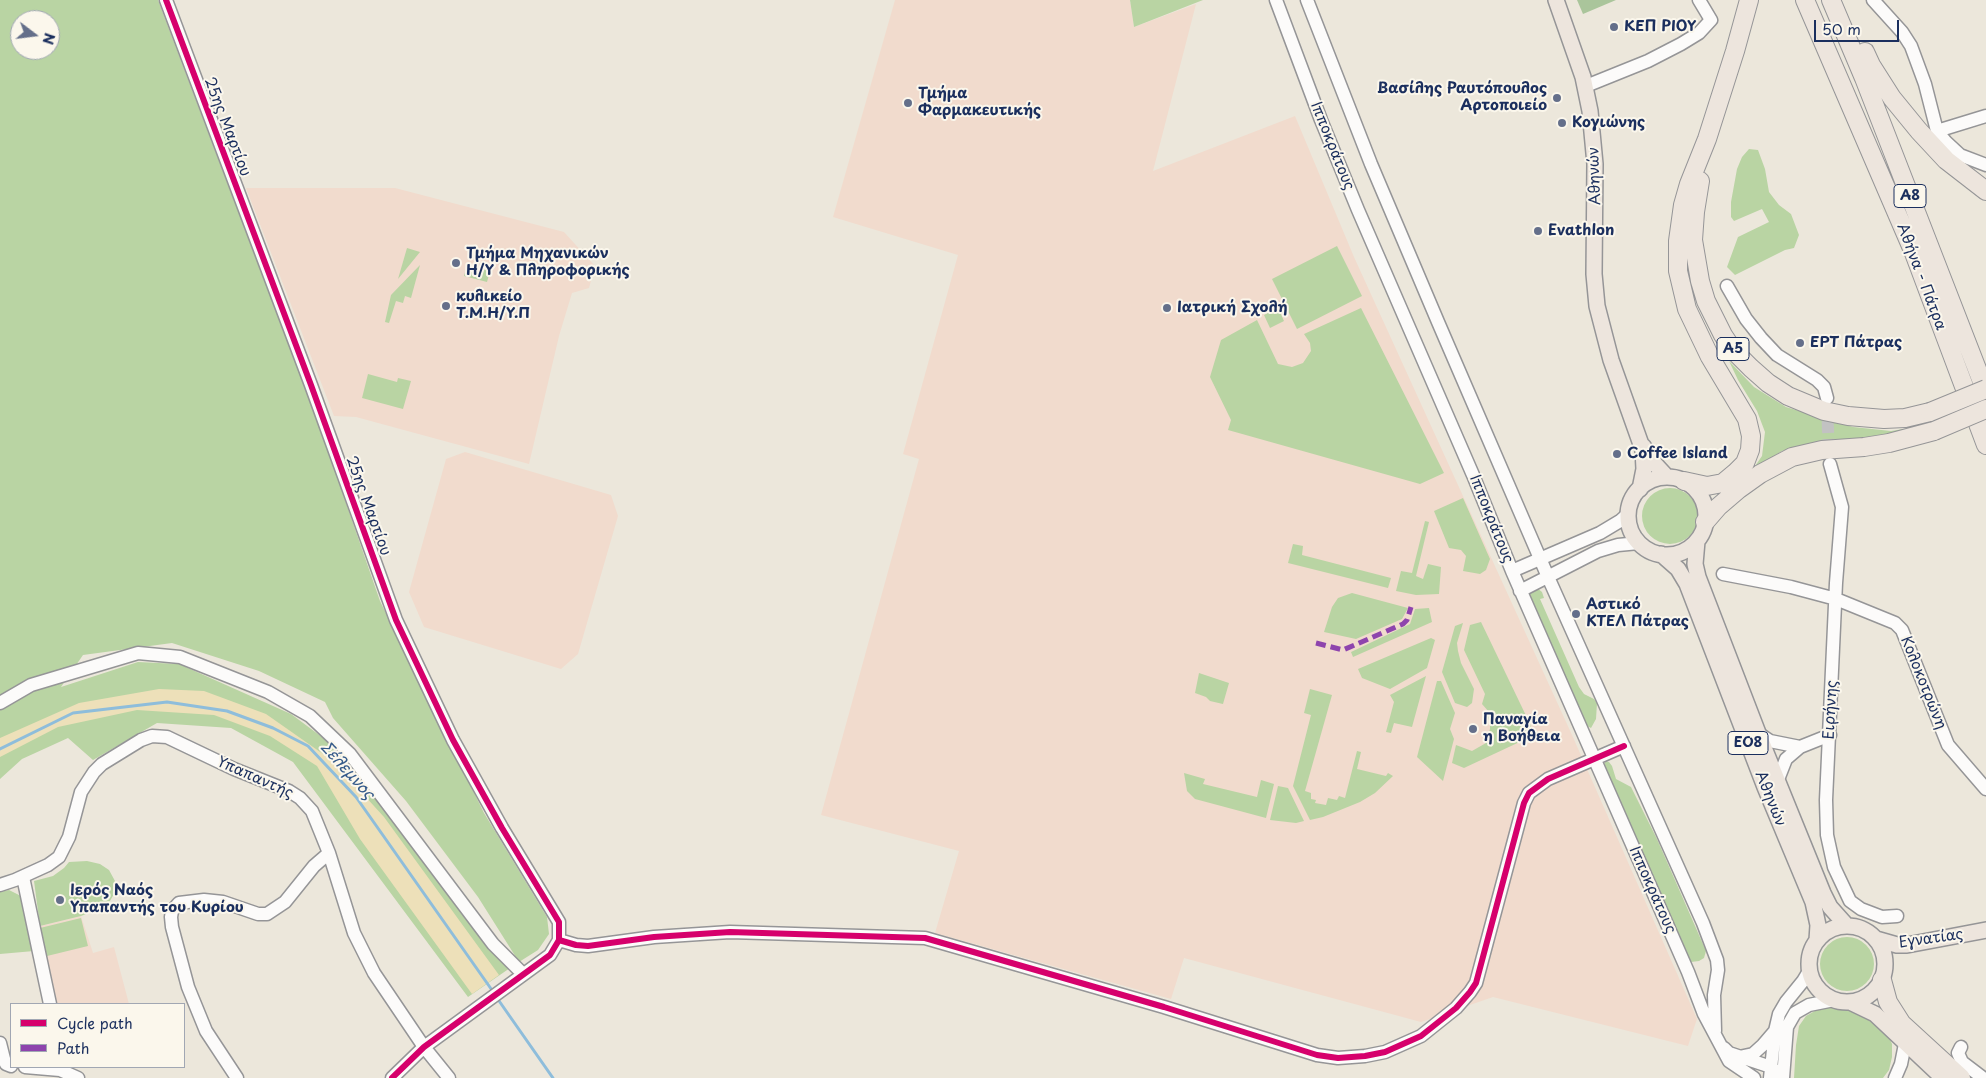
<!DOCTYPE html>
<html>
<head>
<meta charset="utf-8">
<style>
	body { margin:0 }
	#map { position:relative; width:1986px; height:1078px; overflow:hidden; background:#ece7db; font-family:"Playpen Sans",sans-serif }
	canvas { display:block }
	.legend { position:absolute; left:10px; top:1003px; width:175px; height:65px; box-sizing:border-box; background:#fbf7ec; border:1px solid #a1a7b3; margin:0; padding:6px 9px; list-style:none; font-size:15px; color:#1b2f5e }
	.legend li { display:flex; align-items:center; gap:10px; height:25px }
	.legend b { width:25px; border:1px solid #a1a7b3 }
	.north { position:absolute; left:10px; top:10px; width:50px; height:50px; box-sizing:border-box; background:#fbf7ec; border:1px solid #a1a7b3; border-radius:50%; rotate:105deg; font-size:14px; font-weight:700; line-height:20px; text-align:center; color:#1b2f5e }
	.north::after { content:''; display:block; margin:auto; width:18px; height:22px; background:#646f8a; clip-path:polygon(50% 0,100% 100%,50% 72%,0 100%) }
	.scale { position:absolute; left:1814px; top:20px; width:85px; height:22px; box-sizing:border-box; border:2px solid #1b2f5e; border-top:0; padding-left:6px; font-size:15px; line-height:18px; white-space:nowrap; color:#1b2f5e; -webkit-text-stroke:4px #fbf7ec; paint-order:stroke }
</style>
</head>
<body>
<div id="map">
<canvas width="1986" height="1078"></canvas>
<ul class="legend">
<li><b style="height:6px;background:#d6006c"></b>Cycle path</li>
<li><b style="height:6px;background:#8e44ad"></b>Path</li>
</ul>
<div class="north">N</div>
<div class="scale">50 m</div>
</div>
<script>
const c = document.querySelector('canvas').getContext('2d');
c.lineJoin = 'round';
function paint(path, color) { c.fillStyle = color; c.fill(path, 'evenodd'); }
const poly = rows => new Path2D(rows.map(r => 'M' + r).join(''));
function strokePath(path, color, width, dash) { c.strokeStyle = color; c.lineWidth = width; c.lineCap = dash ? 'butt' : 'round'; c.setLineDash(dash || []); c.stroke(path); }
function drawText(font, color, halo, rows, align = 'center') {
  c.font = font + ' "Playpen Sans",sans-serif'; c.lineWidth = 4; c.setLineDash([]); c.textBaseline = 'middle'; c.strokeStyle = halo; c.fillStyle = color; for (const [text, x, y, turn = 0] of rows) {
    c.save(); c.translate(x, y); c.rotate((+turn || 0) * Math.PI / 180); c.textAlign = isNaN(turn) ? turn : align; if (halo) c.strokeText(text, 0, 0); c.fillText(text, 0, 0); c.restore();
  }
}
const built = poly([
	[895,0,1130,0,1134,27,1196,4,1153,171,1295,116,1354,257,1572,735,1697,1019,1688,1046,1493,997,1421,1022,1184,958,1171,999,935,933,959,851,821,815,919,459,903,454,958,255,833,217],
	[246,188,395,188,564,232,595,266,589,288,572,293,559,336,529,464,356,417,334,416],
	[465,452,611,495,618,516,578,654,561,669,424,627,409,592,446,459],
	[81,916,93,953,114,947,129,1004,55,1004,40,926]
]);
const green = poly([
	[0,0,158,0,319,425,380,601,484,813,547,917,549,934,538,950,519,962,478,897,406,801,333,718,325,702,259,671,172,643,83,655,61,687,138,662,179,664,291,714,326,740,374,792,510,968,468,997,293,762,231,728,157,723,93,760,68,738,22,759,0,779],
	[20,20,50,20,50,50,20,50],
	[1130,0,1203,0,1134,27],
	[1749,149,1758,150,1765,169,1769,192,1779,205,1791,214,1799,235,1794,248,1785,250,1735,275,1727,267,1738,237,1769,222,1762,209,1734,221,1731,217,1731,202,1737,169,1742,157],
	[1337,246,1362,296,1297,329,1272,279],
	[407,248,420,252,398,279],
	[420,265,411,298,405,296,403,303,396,301,389,323,385,322,391,295],
	[467,265,490,271,487,282,464,276],
	[1278,308,1284,321,1270,328,1264,315],
	[1361,308,1444,473,1420,484,1228,430,1231,420,1210,377,1221,340,1257,320,1278,364,1292,367,1303,363,1311,351,1310,343,1304,334],
	[1729,361,1754,387,1786,407,1853,427,1891,431,1909,428,1909,432,1845,441,1812,443,1782,451,1753,469,1762,456,1765,432,1757,411,1738,380],
	[368,374,397,382,398,378,411,381,403,409,362,398],
	'1642 516a28 28 0 1 1 56 0a28 28 0 1 1-56 0Z',
	[1463,498,1490,559,1486,570,1480,574,1463,571,1466,556,1461,550,1449,548,1434,511],
	[1425,521,1429,522,1416,576,1423,579,1428,564,1441,567,1439,594,1416,595,1396,591,1401,571,1412,573],
	[1293,544,1303,546,1302,555,1391,578,1388,588,1288,563],
	[1537,588,1542,592,1544,598,1540,599,1579,687,1584,694,1594,699,1597,703,1596,719,1591,728,1585,725,1528,596,1529,593],
	[1352,593,1408,608,1402,619,1356,639,1324,632,1332,607,1338,598],
	[1429,608,1432,622,1353,657,1351,652,1410,624,1415,609],
	[1481,622,1531,726,1526,739,1464,768,1452,763,1456,745,1472,751,1486,743,1490,729,1490,723,1487,716,1489,712,1482,704,1485,694,1464,650,1470,625],
	[1463,623,1457,643,1458,651,1461,663,1474,689,1472,703,1467,707,1455,703,1442,672,1455,626],
	[1431,638,1435,640,1427,668,1390,689,1362,678,1358,669],
	[1199,673,1229,683,1223,704,1210,701,1206,697,1195,693],
	[1426,676,1412,727,1394,723,1391,733,1386,732,1394,702,1390,695],
	[1437,681,1441,681,1455,713,1450,729,1454,739,1443,781,1417,757],
	[1310,689,1332,695,1305,791,1311,793,1311,799,1316,800,1315,803,1326,805,1328,798,1337,800,1339,796,1345,798,1357,751,1361,752,1357,769,1386,776,1388,773,1393,776,1375,793,1360,802,1323,817,1310,820,1293,786,1311,715,1304,713],
	[1606,761,1609,762,1612,766,1616,779,1631,787,1657,839,1706,951,1704,958,1699,961,1691,962,1687,956,1604,764],
	[1184,773,1205,779,1203,784,1257,797,1261,780,1274,784,1266,818,1195,799,1187,791],
	[1278,786,1288,788,1304,821,1296,823,1270,820],
	[87,861,100,864,109,870,115,881,114,894,107,906,81,916,40,926,34,881,53,876,64,868,69,862],
	[9,890,23,897,34,951,0,954,0,892],
	[81,918,88,946,47,956,40,928],
	'1820 964a27 27 0 1 1 54 0a27 27 0 1 1-54 0Z',
	[1834,1006,1868,1014,1889,1037,1892,1044,1892,1057,1889,1070,1883,1078,1794,1078,1796,1045,1799,1026,1806,1016,1820,1008]
]);
const forest = poly([
	[1577,0,1616,0,1583,14]
]);
const sand = poly([
	[159,689,204,691,266,714,333,761,384,817,499,975,472,994,360,839,317,766,270,736,214,715,137,710,58,727,0,757,0,738,79,703]
]);
const stream = poly([
	[0,749,73,713,167,702,227,711,273,728,308,746,356,797,494,993],
	[497,998,553,1078]
]);
const minorTunnel = poly([
	[1827,403,1829,456]
]);
const minor = poly([
	[166,0,311,385,396,620,453,740,502,828,559,922,559,940,550,955,424,1047,392,1078],
	[1276,0,1321,120,1358,210,1473,475,1512,571,1688,972,1704,1014,1729,1061,1754,1078],
	[1307,0,1371,164,1438,322,1548,577,1703,923,1717,960,1718,970,1714,995,1715,1031],
	[1873,0,1902,32,1911,46,1925,84,1937,131,1946,142,1960,155,1986,165],
	[1586,86,1648,61,1681,44,1699,33,1711,20,1699,0],
	[1937,131,1986,116],
	[1727,286,1746,319,1761,338,1777,355,1817,380,1824,387,1827,398],
	[1830,464,1842,507,1836,583,1826,800,1827,835,1834,867,1850,901,1861,909,1882,917,1897,916],
	[1512,571,1600,533,1620,521,1629,513],
	[1723,574,1791,587,1836,599,1895,623,1902,630,1948,745,1986,789],
	[1520,591,1598,551,1618,545,1639,543],
	[0,703,31,685,138,653,180,657,268,692,310,716,350,754,493,944,523,974],
	[1758,733,1770,741,1800,747],
	[1777,782,1786,759,1800,747,1830,735],
	[23,877,50,1004],
	[0,885,15,880,48,865,59,857,69,837,81,792,94,772,102,764,141,740,152,736,167,737,234,769,289,791,300,798,312,811,329,853,354,933,374,973,424,1047,449,1078],
	[559,940,576,945,588,946,654,937,730,932,925,938,1164,1007,1317,1055,1338,1058,1365,1056,1385,1052,1421,1036,1456,1008,1470,992,1476,983,1524,803,1529,793,1548,779,1624,746],
	[0,1043,4,1059,6,1064,11,1066],
	[1961,1047,1958,1053,1962,1062,1983,1078],
	[1724,1048,1729,1053,1771,1067,1777,1072],
	[1739,1057,1753,1054,1763,1045,1775,1031],
	[25,1067,60,1070,78,1078],
	[237,1078,206,1031,188,987,172,927,171,917,172,911,179,903,204,900,223,902,258,914,267,914,285,902,314,866,329,853],
	[1770,1078,1775,1031,1779,1014,1786,1002,1803,981,1809,971],
	[1783,1078,1787,1027,1795,1013,1809,1005,1834,1000],
	[1895,1078,1901,1064,1905,1044]
]);
const major = poly([
	[1556,0,1583,77,1590,111,1595,164,1594,274,1597,306,1611,360,1643,450,1644,469,1640,489],
	[1643,446,1655,464,1667,477],
	'1628 516a39 39 0 1 1 78 0a39 39 0 1 1-78 0Z',
	[1697,541,1695,564,1698,577,1758,733,1823,893,1830,907,1847,926],
	[1661,554,1678,569,1687,584,1765,787,1813,902,1818,925,1817,940],
	'1809 964a38 38 0 1 1 76 0a38 38 0 1 1-76 0Z',
	[1876,939,1897,945,1907,945,1986,930],
	[1850,1002,1875,1014,1943,1078]
]);
const highway = poly([
	[1805,0,1914,253,1986,445],
	[1831,0,1864,78,1986,392],
	[1865,52,1871,65,1892,98,1919,131,1946,160,1986,191],
	[1700,181,1695,212,1693,240,1700,281,1706,301,1723,335,1733,350,1751,368,1768,383,1788,396,1824,411,1848,416,1884,419,1905,418,1930,412],
	[1684,481,1707,486,1723,483,1735,473,1745,463,1750,450,1751,436,1747,419,1710,357,1687,309,1678,271,1678,241,1683,205,1689,184,1707,139,1735,51,1749,0],
	[1705,522,1718,507,1739,489,1760,474,1792,457,1822,450,1864,447,1889,443,1934,431],
	[1882,980,1888,1002,1902,1024,1961,1078]
]);
const highwayBridge = poly([
	[1930,412,1986,389],
	[1934,431,1986,409]
]);
const quiet = poly([
	[1316,643,1343,650,1403,624,1407,620,1411,607]
]);
const cycleway = poly([
	[166,0,311,385,396,620,453,740,502,828,559,922,559,940,550,955,424,1047,392,1078],
	[559,940,576,945,588,946,654,937,730,932,925,938,1164,1007,1317,1055,1338,1058,1365,1056,1385,1052,1421,1036,1456,1008,1470,992,1476,983,1524,803,1529,793,1548,779,1624,746]
]);
const markers = [
	[1614,27,5,"#646f8a"],
	[1557,98,5,"#646f8a"],
	[908,103,5,"#646f8a"],
	[1562,123,5,"#646f8a"],
	[1538,231,5,"#646f8a"],
	[456,263,5,"#646f8a"],
	[446,306,5,"#646f8a"],
	[1167,308,5,"#646f8a"],
	[1800,343,5,"#646f8a"],
	[1617,454,5,"#646f8a"],
	[1576,614,5,"#646f8a"],
	[1473,729,5,"#646f8a"],
	[60,900,5,"#646f8a"]
];
const shields = [
	[1910,196,32],
	[1733,349,32],
	[1748,743,40]
];
const shieldNames = [
	["Α8",1910,196],
	["Α5",1733,349],
	["ΕΟ8",1748,743]
];
const poiNames = [
	["ΚΕΠ ΡΙΟΥ",1624,27],
	["Βασίλης Ραυτόπουλος",1547,89,"right"],
	["Αρτοποιείο",1547,106,"right"],
	["Τμήμα",918,94],
	["Φαρμακευτικής",918,111],
	["Κογιώνης",1572,123],
	["Evathlon",1548,231],
	["Τμήμα Μηχανικών",466,254],
	["Η/Υ & Πληροφορικής",466,271],
	["κυλικείο",456,297],
	["Τ.M.Η/Υ.Π",456,314],
	["Ιατρική Σχολή",1177,308],
	["ΕΡΤ Πάτρας",1810,343],
	["Coffee Island",1627,454],
	["Αστικό",1586,605],
	["ΚΤΕΛ Πάτρας",1586,622],
	["Παναγία",1483,720],
	["η Βοήθεια",1483,737],
	["Ιερός Ναός",70,891],
	["Υπαπαντής του Κυρίου",70,908]
];
const streetNames = [
	["25ης Μαρτίου",227,127,69],
	["Ιπποκράτους",1332,146,68],
	["Αθηνών",1595,176,-92],
	["Αθήνα - Πάτρα",1921,277,69],
	["25ης Μαρτίου",368,506,70],
	["Ιπποκράτους",1491,519,68],
	["Κολοκοτρώνη",1923,683,68],
	["Ειρήνης",1831,710,-87],
	["Υπαπαντής",255,778,24],
	["Αθηνών",1770,799,68],
	["Ιπποκράτους",1652,890,66],
	["Εγνατίας",1931,939,-8]
];
const waterNames = [
	["Σέλεμνος",347,771,48]
];
paint(built, '#f1dbcd');
paint(green, '#b9d4a3');
paint(forest, '#aac59b');
paint(sand, '#ede0b9');
strokePath(stream, '#8ebddb', 3);
strokePath(minorTunnel, '#c2c2c2', 12, [12, 6]);
strokePath(minor, '#959597', 15);
strokePath(major, '#959597', 18);
strokePath(highway, '#959597', 20);
strokePath(minor, '#fcfbfa', 12);
strokePath(major, '#ede5dd', 15);
strokePath(highway, '#ede5dd', 18);
strokePath(highwayBridge, '#959597', 20, []);
strokePath(highwayBridge, '#ede5dd', 18);
strokePath(quiet, '#8e44ad', 5, [10, 5]);
strokePath(cycleway, '#d6006c', 6);
for (const [x, y, r, color] of markers) { const dot = new Path2D(); dot.arc(x, y, r, 0, 2 * Math.PI); c.fillStyle = color; c.fill(dot); strokePath(dot, '#fbf7ec', 2); }
for (const [x, y, w] of shields) { const box = new Path2D(); box.roundRect(x - w / 2, y - 11.5, w, 23, 4); c.fillStyle = '#fbf7ec'; c.fill(box); strokePath(box, '#1b2f5e', 1); }
drawText('bold 14px', '#1b2f5e', null, shieldNames);
drawText('bold 15px', '#1b2f5e', '#fbf7ec', poiNames, 'left');
drawText('15px', '#1b2f5e', '#fbf7ec', streetNames);
drawText('italic 16px', '#355a8a', '#fbf7ec', waterNames);
</script>
</body>
</html>
